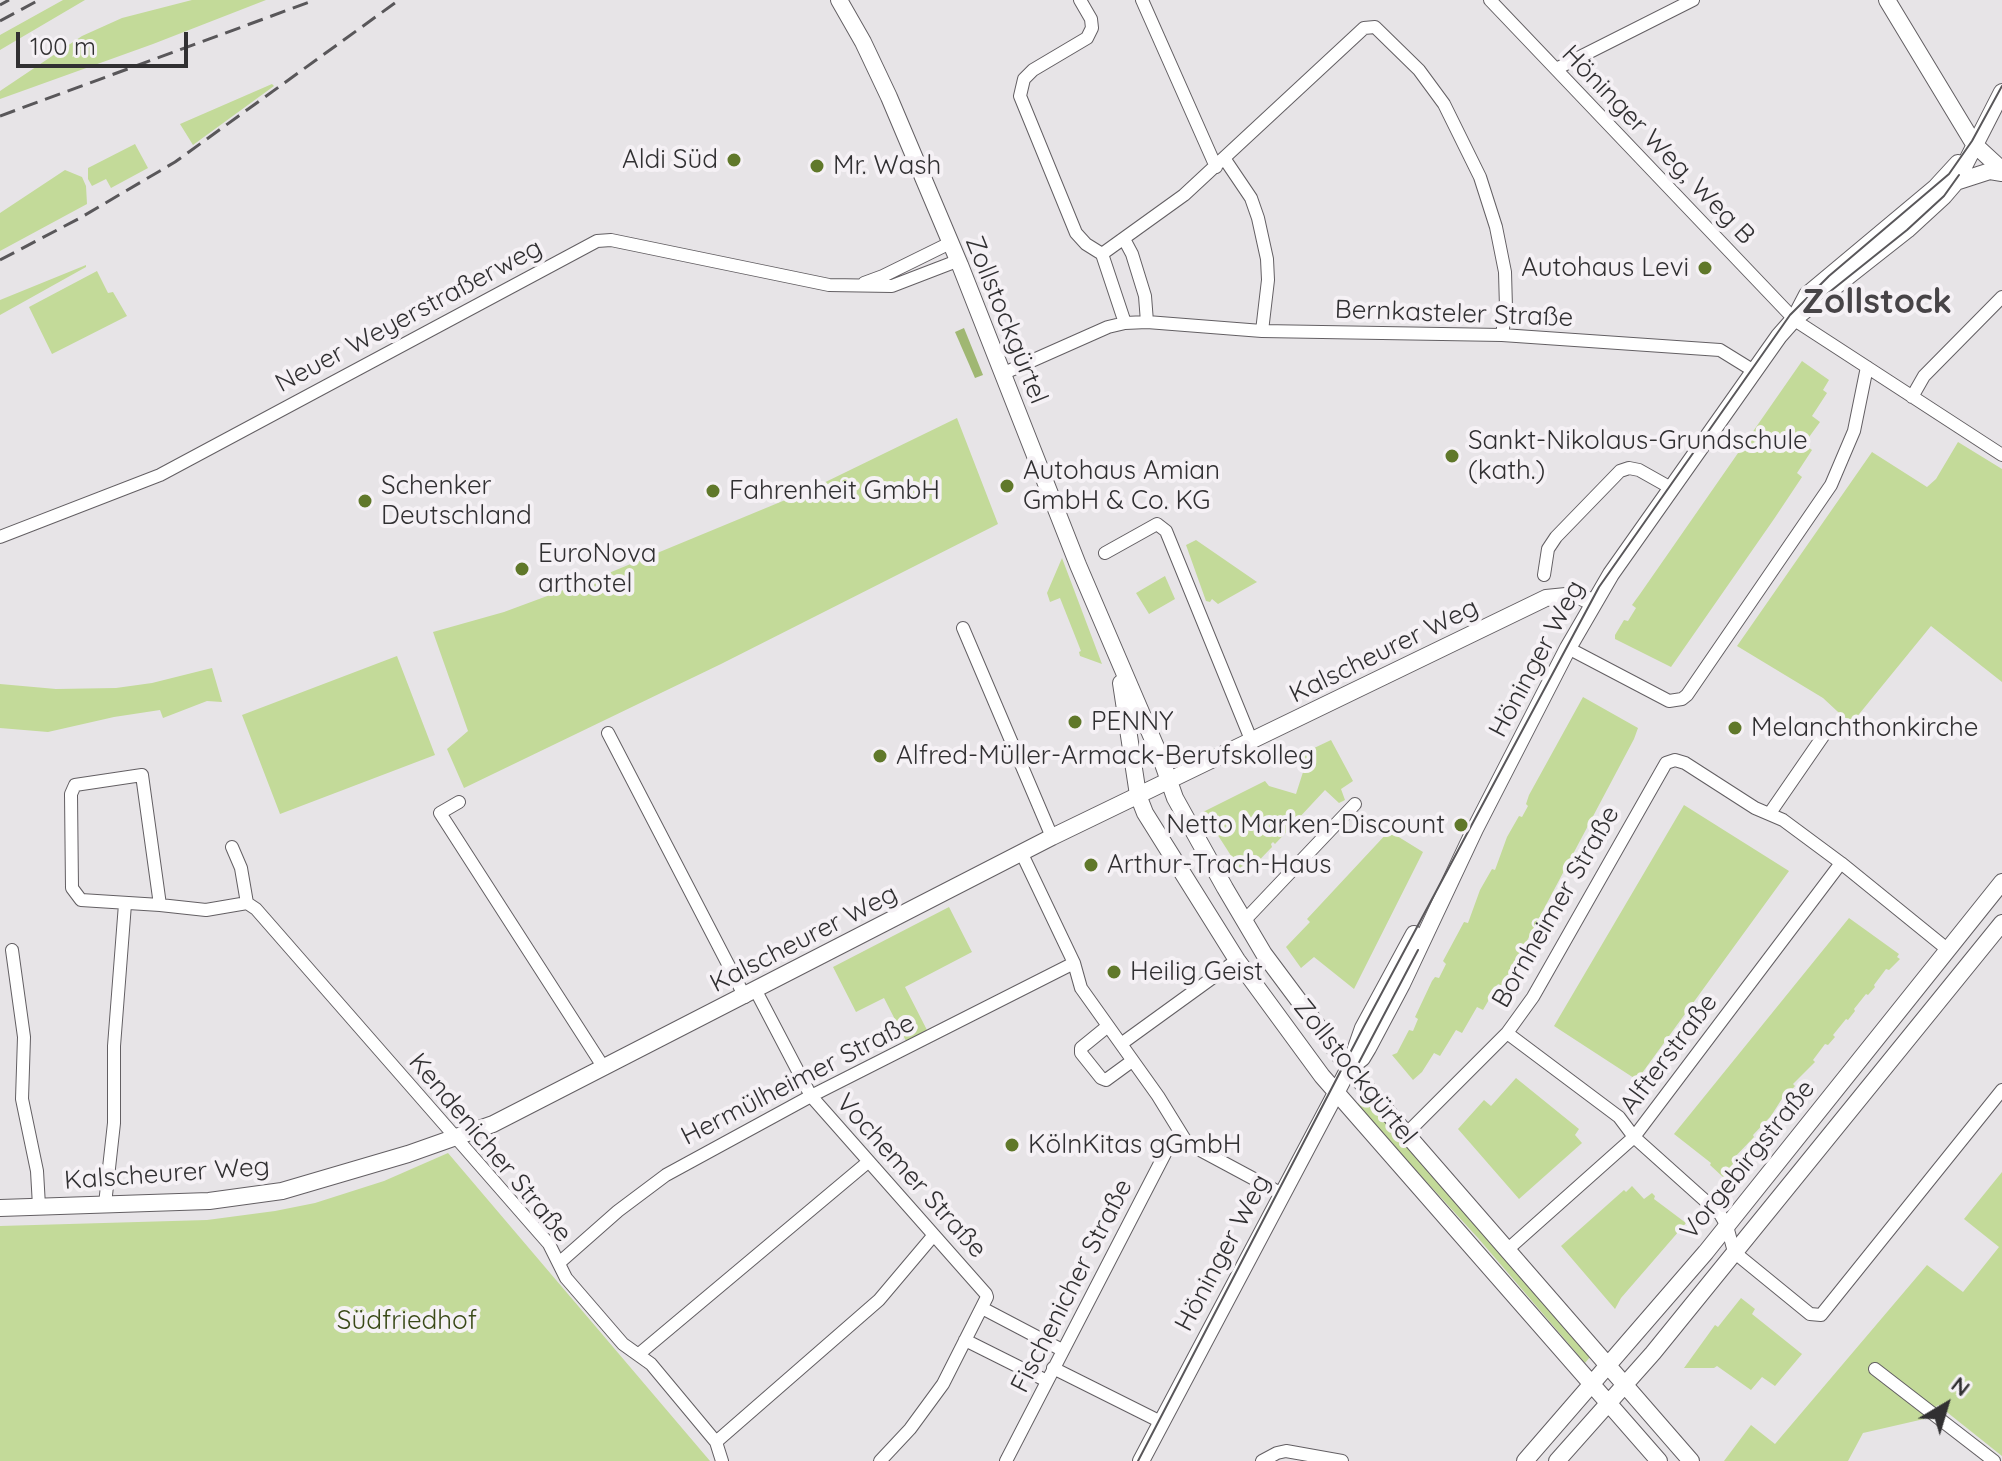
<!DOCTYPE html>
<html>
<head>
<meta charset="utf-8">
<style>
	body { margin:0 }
	#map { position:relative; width:2002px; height:1461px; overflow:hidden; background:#e7e4e7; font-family:Quicksand,sans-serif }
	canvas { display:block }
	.north { position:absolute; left:1906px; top:1365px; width:80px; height:80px; -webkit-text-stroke:6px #f5f1f5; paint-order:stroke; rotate:38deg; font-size:22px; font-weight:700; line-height:32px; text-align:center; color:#313032 }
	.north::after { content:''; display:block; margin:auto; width:28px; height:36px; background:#313032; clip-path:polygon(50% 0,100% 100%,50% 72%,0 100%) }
	.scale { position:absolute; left:16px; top:32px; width:172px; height:36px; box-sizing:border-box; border:4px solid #313032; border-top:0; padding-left:10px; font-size:24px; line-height:28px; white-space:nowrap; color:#313032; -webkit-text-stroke:6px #f5f1f5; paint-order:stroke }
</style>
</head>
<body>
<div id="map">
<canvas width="2002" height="1461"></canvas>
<div class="north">N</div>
<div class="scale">100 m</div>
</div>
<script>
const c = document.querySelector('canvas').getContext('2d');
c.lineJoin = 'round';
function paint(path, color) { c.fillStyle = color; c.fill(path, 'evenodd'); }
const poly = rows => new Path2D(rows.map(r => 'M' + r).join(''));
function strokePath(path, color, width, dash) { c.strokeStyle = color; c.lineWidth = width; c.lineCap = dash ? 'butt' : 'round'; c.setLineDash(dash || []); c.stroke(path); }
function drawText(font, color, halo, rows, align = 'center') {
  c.font = font + ' Quicksand,sans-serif'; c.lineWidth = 8; c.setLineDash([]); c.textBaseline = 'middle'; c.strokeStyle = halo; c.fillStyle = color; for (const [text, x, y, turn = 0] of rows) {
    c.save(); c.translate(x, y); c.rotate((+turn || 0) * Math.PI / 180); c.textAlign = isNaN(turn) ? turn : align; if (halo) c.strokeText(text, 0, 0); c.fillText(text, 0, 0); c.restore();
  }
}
const green = poly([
	[63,0,85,0,0,50,0,35],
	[192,0,266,0,153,44,0,99,0,91,82,36,122,18],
	[272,84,274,86,193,145,180,124],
	[135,144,148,168,111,188,106,179,92,186,88,179,88,168],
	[65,170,82,177,86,186,87,204,0,251,0,213],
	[86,265,86,267,0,315,0,300],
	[97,271,108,293,113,292,127,316,52,354,29,307],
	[1802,361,1829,380,1823,390,1827,393,1812,416,1820,422,1804,444,1812,450,1797,473,1802,477,1774,519,1671,667,1615,639,1615,635,1624,620,1628,621,1636,608,1632,605,1640,594],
	[957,418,998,524,721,664,464,788,447,749,468,731,433,632,504,612,604,575,807,491],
	[1958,442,2002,469,2002,682,1931,626,1851,724,1823,698,1737,646,1872,452,1927,487,1936,479],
	[1196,540,1257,582,1218,604,1212,599,1210,602,1206,601,1186,545],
	[1062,558,1102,664,1080,656,1079,652,1081,651,1060,598,1050,602,1047,593],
	[1165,576,1175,599,1149,614,1136,593],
	[397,656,435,755,280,814,242,715],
	[212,668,222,702,207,701,163,718,160,710,114,717,48,732,0,728,0,684,56,689,116,688,152,683],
	[1583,697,1638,728,1634,739,1503,986,1498,984,1483,1010,1477,1007,1462,1033,1456,1030,1440,1056,1434,1053,1422,1072,1413,1080,1392,1055,1397,1053,1409,1030,1413,1031,1418,1019,1415,1017,1432,981,1435,977,1439,978,1446,964,1443,961,1464,922,1468,923,1480,890,1492,869,1495,870,1507,837,1519,816,1522,817,1528,806,1526,804,1529,795],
	[1331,740,1353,781,1341,789,1345,800,1339,803,1325,790,1297,820,1295,818,1293,820,1295,823,1275,844,1273,842,1271,844,1272,847,1244,876,1203,812,1265,781,1269,786,1296,794,1304,769,1291,759],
	[1684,805,1789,871,1637,1080,1554,1026],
	[1389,831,1423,852,1354,989,1314,957,1301,968,1286,947,1310,922,1307,919],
	[949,907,972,952,905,987,928,1032,907,1043,884,998,856,1012,833,967],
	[1849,918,1899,954,1897,957,1900,959,1889,970,1886,969,1874,985,1875,987,1868,995,1866,994,1854,1009,1855,1011,1848,1020,1846,1019,1833,1035,1835,1037,1828,1045,1825,1044,1813,1060,1815,1062,1793,1084,1795,1086,1787,1095,1785,1094,1771,1116,1753,1135,1754,1137,1732,1160,1734,1162,1724,1178,1710,1165,1711,1163,1674,1134],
	[1516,1078,1579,1129,1575,1135,1582,1143,1519,1199,1458,1129,1484,1100,1491,1106],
	[1363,1096,1590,1357,1585,1363,1478,1238,1356,1105],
	[448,1153,710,1461,0,1461,0,1226,207,1220,275,1211,315,1203,384,1181],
	[2002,1172,2002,1456,1938,1405,1924,1419,1863,1433,1848,1461,1724,1461,1751,1425,1775,1444,1927,1265,1963,1292,1999,1247,1964,1219],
	[1632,1186,1644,1199,1652,1193,1655,1196,1654,1199,1686,1223,1621,1298,1615,1309,1561,1246,1624,1190,1626,1192],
	[1741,1298,1755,1309,1752,1314,1802,1354,1775,1386,1762,1377,1751,1390,1717,1366,1714,1368,1684,1368,1715,1325,1718,1327]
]);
const water = poly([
	[964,328,983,375,975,378,955,332]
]);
const street = poly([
	[1080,0,1091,19,1092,28,1087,38,1033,70,1024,79,1020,96,1076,233,1086,244,1102,254,1125,323],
	[1142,0,1216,167],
	[1490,0,1796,321,2002,455],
	[1556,69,1693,0],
	[1224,158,1251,198,1258,218,1267,259,1268,280,1262,331],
	[1124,239,1132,254,1145,296,1147,322],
	[1102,254,1184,195,1364,28,1375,27,1419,70,1444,104,1480,177,1496,227,1505,272,1506,308,1502,335],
	[864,283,883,276,950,243],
	[1002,374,1108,327,1125,323,1147,322,1262,331,1502,335,1720,350,1754,371],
	[1912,397,1924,376,2002,297],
	[0,537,160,475,597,241,611,240,829,285,892,286,957,261],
	[1105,553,1157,524,1166,531,1252,742],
	[1544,575,1548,549,1556,537,1620,471,1629,468,1639,470,1671,488],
	[963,628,1052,837],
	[1568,648,1669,701,1682,699,1687,695,1831,485,1854,431,1867,367],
	[608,733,745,997],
	[142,775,160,905,81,900,72,888,71,794,75,785,142,775],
	[459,802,440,813,604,1068],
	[1770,813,1830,726],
	[232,847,241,868,247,903],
	[1022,854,1074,963,1081,988,1158,1096,1187,1143,1282,1194],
	[247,903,256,909,549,1244,566,1278,623,1344,651,1364,716,1442,722,1461],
	[160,905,206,910,247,903],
	[1244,921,1355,804],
	[12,950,24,1037,22,1099,37,1171,39,1206],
	[756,991,811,1096,986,1294,987,1297,943,1384,910,1429,880,1461],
	[1108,1026,1081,1048,1081,1053,1101,1078,1106,1080,1132,1061],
	[1507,1033,1619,1117,1634,1137,1720,1214,1727,1226,1734,1252,1810,1314,1821,1315,2002,1090],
	[1121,1044,1237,960],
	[1406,1134,1507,1033,1533,997,1666,763,1675,760,1685,763,1755,808,1783,820,1841,863,1947,949],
	[105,1204,114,1123,114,1046,125,904],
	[1507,1250,1634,1137,1841,863],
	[559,1263,618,1211,666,1175,811,1096,1074,963],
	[982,1308,1062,1350],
	[965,1340,1047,1381],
	[639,1354,868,1162],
	[1053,1368,1161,1422],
	[1875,1369,1994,1461],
	[716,1442,879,1300,933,1236],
	[1006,1461,1171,1142,1182,1135],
	[1262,1461,1277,1453,1286,1451,1342,1461]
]);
const secondary = poly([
	[839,0,863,42,889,97,960,265,1078,565,1162,761,1175,798,1225,888,1264,954,1349,1068,1691,1461],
	[1887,0,1974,144,2002,170],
	[1956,182,1990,171,2002,173],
	[1796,316,1807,295,1935,188,1958,163],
	[1121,683,1138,795,1145,813,1237,960,1322,1076,1659,1461],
	[1349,1068,1362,1058,1368,1048,1402,984,1475,829,1568,648,1611,574,1779,336,1794,319,1907,230,1944,196,1956,182,2002,92],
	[0,1208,209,1201,282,1191,408,1154,493,1124,1052,837,1546,598,1576,595,1593,602],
	[1141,1461,1336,1093,1349,1068,1363,1028,1414,934],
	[1525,1461,1706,1252,2002,882],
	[1557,1461,1653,1353,2002,923]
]);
const tram = poly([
	[1817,302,1907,230,1944,196,1959,175],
	[1355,1070,1418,950],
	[1138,1461,1363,1028,1599,587,1790,315,1829,276,1949,174,1972,141,2002,86]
]);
const rail = poly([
	[0,5,9,0],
	[0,21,39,0],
	[0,116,315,0],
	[0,260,80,218,175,162,399,0]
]);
const markers = [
	[734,160,8,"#60782a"],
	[817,166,8,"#60782a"],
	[1705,268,8,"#60782a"],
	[1452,456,8,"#60782a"],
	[1007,486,8,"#60782a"],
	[713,491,8,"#60782a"],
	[365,501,8,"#60782a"],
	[522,569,8,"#60782a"],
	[1075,722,8,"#60782a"],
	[1735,728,8,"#60782a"],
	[880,756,8,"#60782a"],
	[1461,825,8,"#60782a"],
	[1091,865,8,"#60782a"],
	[1114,972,8,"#60782a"],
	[1012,1145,8,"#60782a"]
];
const streetNames = [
	["Höninger Weg, Weg B",1658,145,46],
	["Bernkasteler Straße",1454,314,2],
	["Neuer Weyerstraßerweg",409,316,-28],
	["Zollstockgürtel",1006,320,68],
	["Kalscheurer Weg",1384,651,-26],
	["Höninger Weg",1537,659,-62],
	["Bornheimer Straße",1556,907,-60],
	["Kalscheurer Weg",804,939,-27],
	["Alfterstraße",1669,1054,-53],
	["Zollstockgürtel",1355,1072,51],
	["Hermülheimer Straße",798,1080,-27],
	["Kendenicher Straße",490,1148,50],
	["Vorgebirgstraße",1748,1160,-51],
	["Kalscheurer Weg",167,1174,-4],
	["Vochemer Straße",911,1176,48],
	["Höninger Weg",1223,1253,-62],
	["Fischenicher Straße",1072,1286,-63]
];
const poiNames = [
	["Aldi Süd",718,160,"right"],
	["Mr. Wash",833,166],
	["Autohaus Levi",1689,268,"right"],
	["Sankt-Nikolaus-Grundschule",1468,441],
	["(kath.)",1468,471],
	["Autohaus Amian",1023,471],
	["GmbH & Co. KG",1023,501],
	["Schenker",381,486],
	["Deutschland",381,516],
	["Fahrenheit GmbH",729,491],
	["EuroNova",538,554],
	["arthotel",538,584],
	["PENNY",1091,722],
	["Melanchthonkirche",1751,728],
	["Alfred-Müller-Armack-Berufskolleg",896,756],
	["Netto Marken-Discount",1445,825,"right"],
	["Arthur-Trach-Haus",1107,865],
	["Heilig Geist",1130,972],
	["KölnKitas gGmbH",1028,1145]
];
const parkNames = [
	["Südfriedhof",407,1321]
];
const districtNames = [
	["Zollstock",1877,303]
];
paint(green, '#c3da99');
paint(water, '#a0b773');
strokePath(street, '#635f63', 14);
strokePath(secondary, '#635f63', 18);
strokePath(street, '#fff', 12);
strokePath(secondary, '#fff', 16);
strokePath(tram, '#59575a', 2);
strokePath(rail, '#59575a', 3, [16, 8]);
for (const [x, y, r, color] of markers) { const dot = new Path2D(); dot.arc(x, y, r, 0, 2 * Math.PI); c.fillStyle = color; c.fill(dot); strokePath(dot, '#f5f1f5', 3); }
drawText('26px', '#313032', '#f5f1f5', streetNames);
drawText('26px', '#313032', '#f5f1f5', poiNames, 'left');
drawText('26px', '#394917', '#f5f1f5', parkNames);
drawText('bold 34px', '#474447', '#f5f1f5', districtNames);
</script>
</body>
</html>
